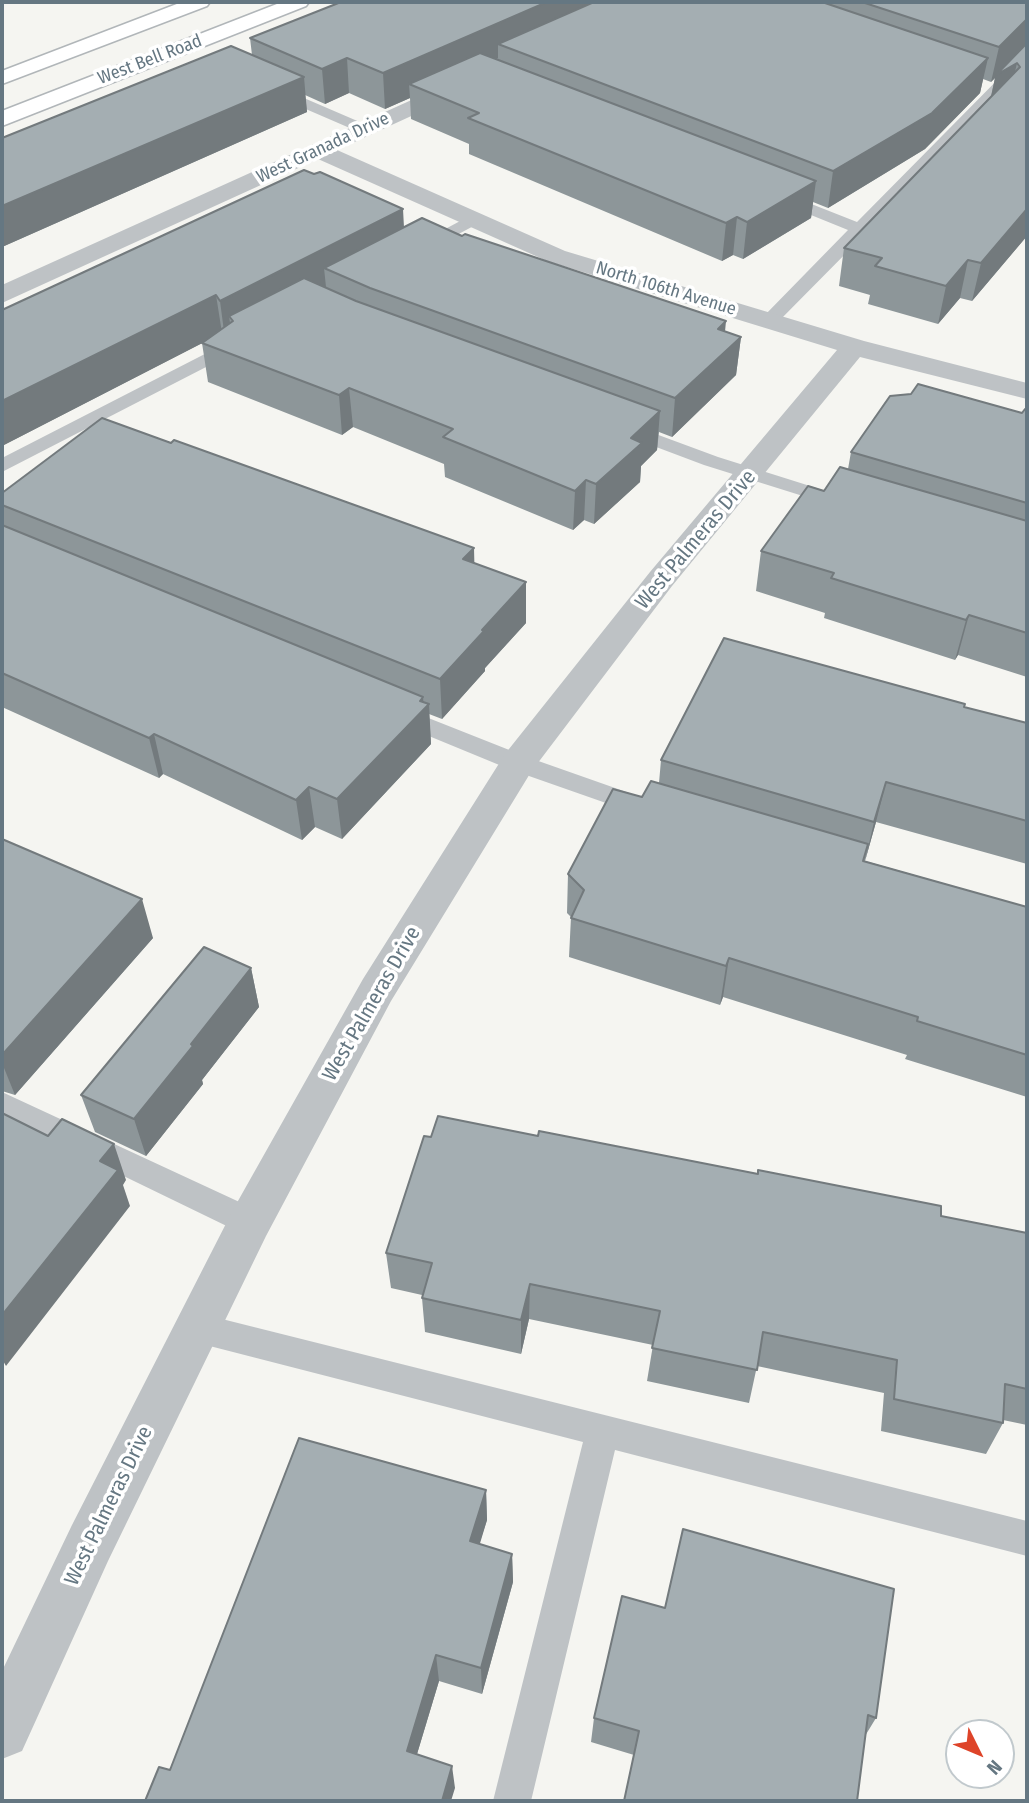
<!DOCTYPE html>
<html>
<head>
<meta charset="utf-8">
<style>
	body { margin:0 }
	#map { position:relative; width:1029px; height:1803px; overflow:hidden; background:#f5f5f1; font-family:"Fira Sans Condensed",sans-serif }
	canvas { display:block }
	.frame { position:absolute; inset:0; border:4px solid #657782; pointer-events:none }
	.north { position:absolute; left:945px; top:1719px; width:70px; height:70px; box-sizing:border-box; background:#fff; border:2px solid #c1c9cd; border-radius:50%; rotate:133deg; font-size:19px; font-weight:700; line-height:28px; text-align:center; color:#657782 }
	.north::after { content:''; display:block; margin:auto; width:24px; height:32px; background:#de4429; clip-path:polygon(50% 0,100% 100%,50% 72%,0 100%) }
</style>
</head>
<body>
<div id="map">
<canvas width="1029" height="1803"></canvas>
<div class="frame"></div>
<div class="north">N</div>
</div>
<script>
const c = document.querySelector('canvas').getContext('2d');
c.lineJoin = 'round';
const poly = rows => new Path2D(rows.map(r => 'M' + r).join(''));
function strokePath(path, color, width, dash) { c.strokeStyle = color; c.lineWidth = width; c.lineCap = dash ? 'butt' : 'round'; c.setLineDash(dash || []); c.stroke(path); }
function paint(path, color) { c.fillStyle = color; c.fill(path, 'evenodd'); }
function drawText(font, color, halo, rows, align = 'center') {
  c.font = font + ' "Fira Sans Condensed",sans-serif'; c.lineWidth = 7; c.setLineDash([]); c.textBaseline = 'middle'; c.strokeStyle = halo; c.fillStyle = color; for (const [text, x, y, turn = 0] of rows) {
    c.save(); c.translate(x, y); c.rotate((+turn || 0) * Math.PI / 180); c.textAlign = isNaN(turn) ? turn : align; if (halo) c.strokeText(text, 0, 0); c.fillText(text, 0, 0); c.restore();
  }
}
const service = poly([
	[1027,54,1027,66,866,233,775,325,763,325,760,321,763,317,848,230,774,200,772,197,774,194,786,194,857,222,1022,55,1027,54],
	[276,86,369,126,372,129,369,132,359,132,271,94,268,91,271,88,276,86],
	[475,213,483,218,481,222,425,252,413,252,410,248,475,213],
	[236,338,245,344,243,348,2,472,2,458,236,338],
	[626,423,718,457,845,497,848,501,845,505,838,507,704,465,619,433,616,429,626,423],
	[398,706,527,757,652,801,655,807,652,813,643,816,509,769,390,720,386,714,390,708,398,706],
	[2,1092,261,1212,265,1222,261,1232,250,1236,239,1232,2,1117,2,1092],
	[198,1313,1027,1521,1027,1556,615,1450,531,1801,493,1801,583,1442,198,1343,187,1339,182,1328,187,1317,198,1313]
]);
const minor = poly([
	[458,79,466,81,469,86,466,91,337,150,565,251,864,341,1027,383,1027,399,860,357,672,586,531,772,391,1001,266,1236,108,1561,22,1751,2,1759,2,1671,72,1525,234,1208,363,979,505,754,650,572,837,350,547,261,318,159,2,303,2,285,458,79]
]);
const primary = poly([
	[182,2,210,2,207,6,2,84,2,71,182,2],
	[282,2,309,2,306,6,2,126,2,111,282,2]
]);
const wall = poly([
	[341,2,1027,2,1027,236,972,301,960,298,938,324,868,304,870,295,839,286,844,248,991,96,995,78,991,82,983,79,980,93,925,149,828,208,813,202,811,218,743,259,733,255,722,261,469,154,469,144,411,119,410,98,385,109,349,93,325,104,305,95,307,112,2,247,2,138,252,55,250,38],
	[404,227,462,236,741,337,736,375,672,437,659,432,657,450,641,466,640,482,594,524,584,520,573,530,445,477,444,464,353,427,342,435,208,382,202,343,2,446,2,310],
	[1027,410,1027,677,958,655,955,660,824,618,825,613,756,591,761,551,848,469,851,452,1022,413],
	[2,493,474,564,526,623,485,668,485,671,442,719,429,714,431,744,342,839,315,827,302,840,163,774,159,778,2,707],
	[964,707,1027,723,1027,864,876,822,865,861,1027,907,1027,1097,905,1059,907,1055,723,997,720,1005,569,957,571,917,567,913,568,874,642,797,659,783,661,760],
	[2,839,153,938,15,1095,2,1091],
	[251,968,259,1007,202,1080,203,1084,146,1156,95,1132,81,1095],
	[538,1136,1027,1233,1027,1425,1003,1420,1003,1423,986,1454,881,1431,884,1393,757,1366,749,1403,647,1381,653,1345,529,1319,521,1354,425,1332,422,1298,422,1295,391,1288,386,1253,431,1137],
	[486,1490,487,1520,479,1544,512,1554,513,1582,482,1694,439,1681,417,1754,455,1788,170,1770],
	[622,1596,876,1718,865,1736,634,1755,591,1742,594,1718]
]);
const shadedWall = poly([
	[547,2,622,2,498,44,498,58,425,91,409,84,410,98,385,109,383,73],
	[1027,19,1027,52,1017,63,1009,98,988,111,995,78,991,82,999,47],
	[347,58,349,93,325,104,322,69],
	[988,58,980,93,925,149,828,208,833,171],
	[304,77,307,112,2,247,2,206],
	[816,181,811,218,743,259,747,222],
	[403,209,405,246,324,268,326,287,229,316,232,336,225,339,220,301],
	[1027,209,1027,236,972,301,981,263],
	[737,217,733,255,722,261,726,223],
	[968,260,960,298,938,324,946,286],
	[216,295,222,333,2,446,2,401],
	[726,321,723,353,741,337,736,375,672,437,675,398,718,329],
	[349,388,353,427,342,435,339,395],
	[660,411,657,450,641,466,640,482,594,524,596,484,631,438],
	[586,480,584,520,573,530,575,491],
	[474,548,475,588,463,559],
	[526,582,526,623,485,668,485,671,442,719,440,679,482,630],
	[969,615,958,655,955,660,966,620],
	[423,697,424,709,429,704,431,744,342,839,337,799],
	[154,734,163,774,159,778,149,738],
	[886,782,876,822,865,861,874,822],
	[309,787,315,827,302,840,296,800],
	[142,899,153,938,15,1095,2,1063,2,1055],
	[729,958,723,997,720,1005,726,966],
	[251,968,259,1007,202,1080,203,1084,146,1156,134,1119,191,1044],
	[114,1144,126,1180,123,1185,130,1206,6,1366,2,1359,2,1315,100,1161],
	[530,1284,529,1319,521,1354,521,1320],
	[486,1490,487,1520,472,1570,470,1541],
	[512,1554,513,1582,482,1694,481,1668],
	[436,1655,439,1681,411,1774,407,1751],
	[452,1766,455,1788,451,1801,442,1801]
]);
const building = poly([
	[341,2,547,2,383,73,347,58,322,69,250,38,341,2],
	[594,2,822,2,988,58,932,113,833,171,498,44,594,2],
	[862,2,1027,2,1027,19,999,47,862,2],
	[1027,43,1027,209,981,263,968,260,946,286,875,266,882,258,844,248,1020,67,1017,63,996,75,1027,43],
	[231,46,304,77,2,206,2,138,231,46],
	[480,53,816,181,747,222,737,217,726,223,468,118,479,113,409,84,480,53],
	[304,170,314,174,320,172,403,209,220,301,216,295,2,401,2,310,304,170],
	[422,218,462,236,465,234,726,321,718,329,741,337,675,398,370,288,324,268,422,218],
	[304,278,356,301,660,411,631,438,642,443,596,484,586,480,575,491,443,437,453,429,349,388,339,395,202,343,233,321,229,316,304,278],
	[918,384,1022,413,1025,409,1027,410,1027,503,851,452,890,396,911,394,918,384],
	[102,418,171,443,174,440,474,548,463,559,526,582,482,630,484,631,440,679,2,505,2,493,102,418],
	[840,467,1027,521,1027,633,969,615,966,620,831,578,834,573,761,551,808,486,824,491,840,467],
	[2,525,423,697,420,701,429,704,337,799,309,787,296,800,154,734,149,738,2,673,2,525],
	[724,638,965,704,964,707,1027,723,1027,821,886,782,874,822,661,760,724,638],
	[651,781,868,844,863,861,1027,907,1027,1055,917,1021,918,1017,729,958,726,966,571,918,584,890,568,874,613,789,642,797,651,781],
	[2,839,142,899,2,1055,2,839],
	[204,947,251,968,191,1044,193,1046,134,1119,81,1095,204,947],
	[2,1113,48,1136,62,1119,114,1144,100,1161,118,1170,2,1315,2,1113],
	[438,1116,538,1136,539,1131,758,1174,758,1170,941,1206,941,1216,1027,1233,1027,1389,1005,1384,1003,1423,894,1399,897,1360,763,1332,757,1370,652,1348,660,1311,530,1284,521,1320,422,1298,432,1263,386,1253,424,1136,431,1137,438,1116],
	[299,1438,486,1490,470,1541,512,1554,481,1668,436,1655,407,1751,452,1766,442,1801,145,1801,159,1767,170,1770,299,1438],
	[683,1529,894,1589,876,1718,868,1715,857,1801,624,1801,639,1731,594,1718,622,1596,665,1608,683,1529]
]);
const farStreetnames = [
	["West Bell Road",150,60,-21],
	["West Granada Drive",323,148,-25],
	["North 106th Avenue",666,289,17]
];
const streetNames = [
	["West Palmeras Drive",696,540,-50],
	["West Palmeras Drive",372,1004,-60],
	["West Palmeras Drive",109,1506,-64]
];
strokePath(primary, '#b1b6b9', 3);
paint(service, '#bec2c5');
paint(minor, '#bec2c5');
paint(primary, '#fff');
paint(wall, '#8d9699');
paint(shadedWall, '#737a7d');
paint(building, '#a4aeb2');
strokePath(building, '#737a7d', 2);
drawText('18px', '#657782', '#fff', farStreetnames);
drawText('21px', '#657782', '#fff', streetNames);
</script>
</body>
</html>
